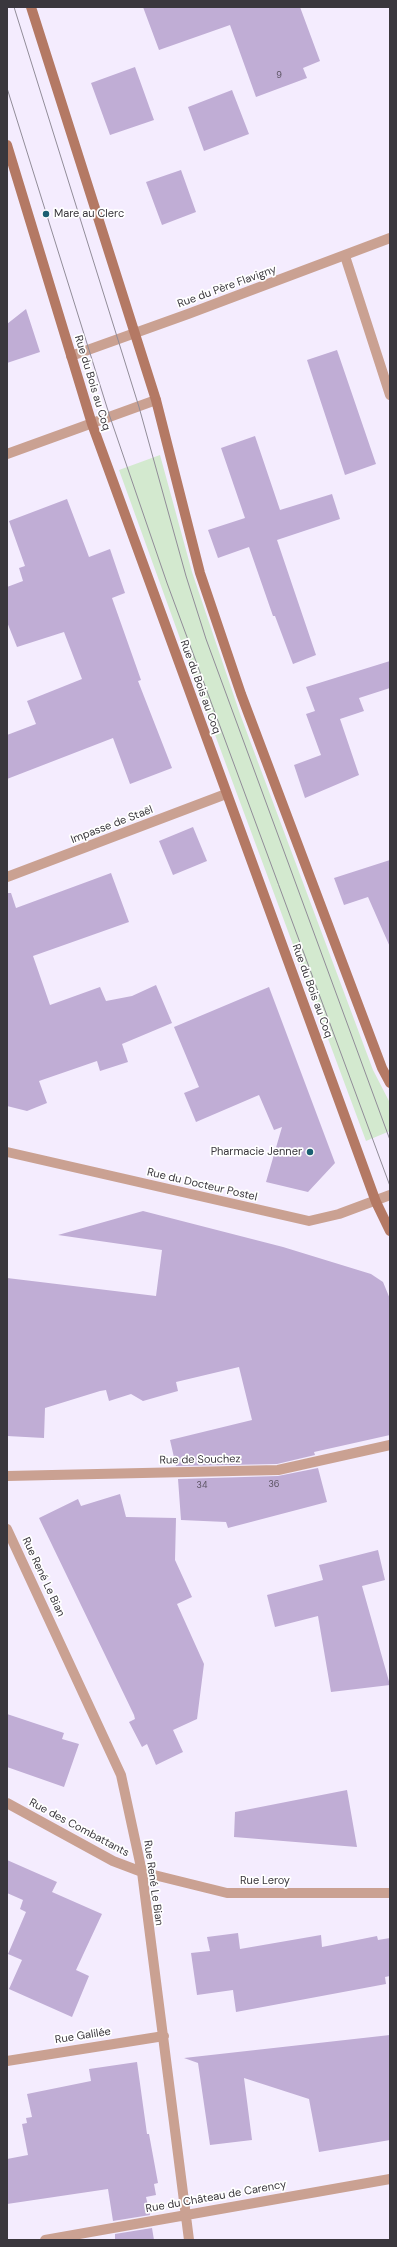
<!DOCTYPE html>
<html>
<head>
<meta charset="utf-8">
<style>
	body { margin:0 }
	#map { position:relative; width:397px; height:2247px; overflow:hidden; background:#f4ecfe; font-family:"DM Sans",sans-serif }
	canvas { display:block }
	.frame { position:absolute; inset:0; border:8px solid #3a373d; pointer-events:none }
</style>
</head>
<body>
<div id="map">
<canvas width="397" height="2247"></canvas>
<div class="frame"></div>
</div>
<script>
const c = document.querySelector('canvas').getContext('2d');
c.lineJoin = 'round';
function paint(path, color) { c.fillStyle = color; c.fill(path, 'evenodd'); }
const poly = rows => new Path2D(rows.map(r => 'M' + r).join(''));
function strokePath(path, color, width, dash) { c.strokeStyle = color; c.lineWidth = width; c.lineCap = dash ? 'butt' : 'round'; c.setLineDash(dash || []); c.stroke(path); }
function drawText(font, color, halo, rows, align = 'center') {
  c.font = font + ' "DM Sans",sans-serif'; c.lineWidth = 3.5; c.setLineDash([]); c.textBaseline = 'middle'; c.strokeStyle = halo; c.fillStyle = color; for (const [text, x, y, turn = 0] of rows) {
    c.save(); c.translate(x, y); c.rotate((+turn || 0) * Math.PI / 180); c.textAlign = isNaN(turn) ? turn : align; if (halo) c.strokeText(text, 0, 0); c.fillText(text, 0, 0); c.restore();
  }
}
const green = poly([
	[160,455,192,572,240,714,373,1070,390,1103,390,1131,366,1141,211,724,119,470]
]);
const building = poly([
	[143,7,300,7,320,61,303,68,307,78,256,97,230,25,159,50],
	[135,67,154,120,110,135,91,83],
	[232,90,249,134,204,151,188,107],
	[181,170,196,212,162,225,146,182],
	[26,309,40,352,7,363,7,324],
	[337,350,376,464,345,475,307,360],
	[255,436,280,510,332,494,340,519,277,540,316,655,293,664,275,616,273,616,249,547,218,558,208,530,245,518,221,448],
	[67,499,89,557,110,549,125,593,112,598,141,680,138,681,172,768,130,784,113,738,7,779,7,735,36,724,27,701,82,679,64,632,17,647,7,622,7,587,23,581,19,568,25,566,9,521],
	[390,661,390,688,359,698,364,711,340,719,359,775,305,798,294,765,321,755,306,714,315,711,306,687],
	[193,827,207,861,173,875,159,841],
	[390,860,390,947,368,897,344,905,334,878],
	[111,873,129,922,33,956,50,1005,100,987,106,1001,132,996,156,985,172,1023,122,1044,128,1062,100,1071,97,1061,39,1081,47,1103,27,1111,7,1106,7,893,11,893,16,908],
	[269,987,335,1163,308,1192,266,1182,282,1127,274,1130,259,1095,196,1122,184,1093,199,1087,174,1027],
	[143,1211,283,1247,371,1274,383,1282,390,1299,390,1435,314,1452,315,1455,277,1464,176,1466,170,1440,252,1420,239,1367,176,1382,178,1391,143,1401,131,1394,109,1401,106,1390,100,1391,45,1408,44,1438,7,1436,7,1278,156,1296,162,1250,58,1235],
	[318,1468,327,1502,228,1528,226,1522,181,1520,178,1479,278,1476],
	[120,1494,126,1517,176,1518,175,1560,192,1597,177,1604,204,1664,197,1719,173,1730,183,1752,156,1765,147,1744,142,1747,129,1722,135,1719,134,1715,39,1518,78,1499,81,1506],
	[378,1550,385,1580,362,1586,390,1685,331,1692,318,1616,275,1627,267,1595,323,1580,319,1565],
	[7,1714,64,1733,62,1739,79,1744,64,1787,7,1767],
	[347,1790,357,1847,234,1837,235,1812],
	[7,1860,57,1882,52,1892,102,1914,76,1970,89,1976,72,2017,9,1989,22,1960,8,1954,26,1912,20,1909,23,1900,7,1893],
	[238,1933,240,1949,321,1935,322,1947,377,1936,378,1940,390,1938,390,1976,385,1977,386,1984,236,2012,233,1990,197,1995,191,1953,210,1951,207,1937],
	[390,2035,390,2140,319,2152,309,2099,244,2078,252,2140,210,2145,198,2063,184,2058],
	[137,2062,147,2134,149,2134,158,2183,154,2184,156,2195,146,2197,150,2215,113,2221,108,2189,7,2204,7,2159,28,2155,22,2124,27,2123,26,2118,32,2117,27,2094,91,2081,89,2069],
	[152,2228,154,2240,115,2240,115,2234]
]);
const service = poly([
	[7,877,226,794]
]);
const minor = poly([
	[345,256,390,395],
	[7,454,156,400],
	[7,1152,309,1221,339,1214,390,1195],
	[7,1476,278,1470,390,1445],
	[7,1529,121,1775,142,1872,189,2240],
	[7,1803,113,1861,142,1872,227,1893,390,1893],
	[7,2061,164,2036],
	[45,2240,390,2179]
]);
const tertiary = poly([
	[71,356,188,314,390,238]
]);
const secondary = poly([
	[31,7,156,400,200,573,241,694,382,1068,390,1083],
	[7,145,92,424,376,1202,390,1231]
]);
const tram = poly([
	[14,7,139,407,186,576,206,639,390,1140],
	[7,88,110,417,167,583,390,1186]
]);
const markers = [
	[46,214,4,"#1b5f72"],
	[310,1152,4,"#1b5f72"]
];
const numberNames = [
	["9",279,76],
	["36",274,1485],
	["34",202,1486]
];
const poiNames = [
	["Mare au Clerc",54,214],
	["Pharmacie Jenner",302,1152,"right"]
];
const streetNames = [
	["Rue du Père Flavigny",227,287,-20],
	["Rue du Bois au Coq",92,383,73],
	["Rue du Bois au Coq",200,687,70],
	["Impasse de Staël",112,825,-21],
	["Rue du Bois au Coq",312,991,70],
	["Rue du Docteur Postel",202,1185,13],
	["Rue de Souchez",200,1460,-1],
	["Rue René Le Bian",43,1577,65],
	["Rue des Combattants",79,1828,28],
	["Rue Leroy",265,1881],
	["Rue René Le Bian",153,1883,82],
	["Rue Galilée",83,2036,-9],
	["Rue du Château de Carency",216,2197,-10]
];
paint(green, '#d3e9cf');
paint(building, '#c0add5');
strokePath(service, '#caa192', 10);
strokePath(minor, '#caa192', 10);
strokePath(tertiary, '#caa192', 10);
strokePath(secondary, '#b47964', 10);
strokePath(tram, '#918c98', 1);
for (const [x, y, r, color] of markers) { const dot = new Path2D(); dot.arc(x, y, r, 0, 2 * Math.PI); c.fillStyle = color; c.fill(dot); strokePath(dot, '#fff', 1.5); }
drawText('9px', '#5c5463', null, numberNames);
drawText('11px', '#3a373d', '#fff', poiNames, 'left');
drawText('11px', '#3a373d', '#fff', streetNames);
</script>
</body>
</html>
